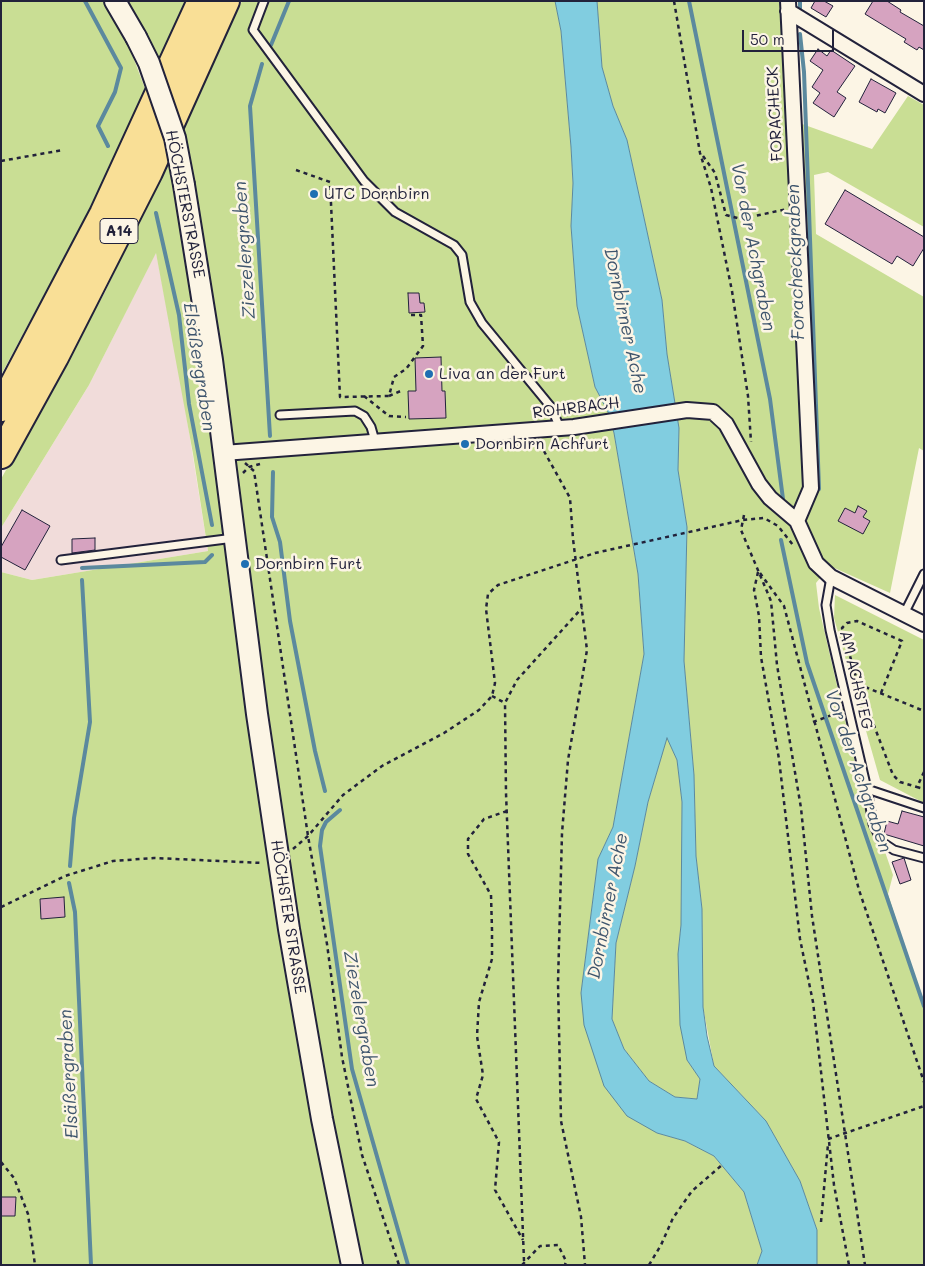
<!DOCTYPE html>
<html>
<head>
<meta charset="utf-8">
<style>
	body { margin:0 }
	#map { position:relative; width:925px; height:1266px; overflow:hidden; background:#fcf5e5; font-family:Mali,sans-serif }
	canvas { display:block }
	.frame { position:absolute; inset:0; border:2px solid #22223b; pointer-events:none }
	.scale { position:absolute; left:742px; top:30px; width:92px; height:22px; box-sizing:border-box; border:2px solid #22223b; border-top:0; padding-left:6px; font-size:15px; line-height:18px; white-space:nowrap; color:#22223b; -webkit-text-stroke:4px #fcf5e5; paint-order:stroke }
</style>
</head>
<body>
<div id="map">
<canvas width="925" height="1266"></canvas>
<div class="frame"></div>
<div class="scale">50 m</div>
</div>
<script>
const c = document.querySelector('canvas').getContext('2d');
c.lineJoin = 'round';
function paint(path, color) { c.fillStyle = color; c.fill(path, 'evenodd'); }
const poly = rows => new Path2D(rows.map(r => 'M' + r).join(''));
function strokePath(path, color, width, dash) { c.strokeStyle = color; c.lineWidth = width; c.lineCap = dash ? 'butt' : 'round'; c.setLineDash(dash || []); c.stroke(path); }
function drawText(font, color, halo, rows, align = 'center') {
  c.font = font + ' Mali,sans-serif'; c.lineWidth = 5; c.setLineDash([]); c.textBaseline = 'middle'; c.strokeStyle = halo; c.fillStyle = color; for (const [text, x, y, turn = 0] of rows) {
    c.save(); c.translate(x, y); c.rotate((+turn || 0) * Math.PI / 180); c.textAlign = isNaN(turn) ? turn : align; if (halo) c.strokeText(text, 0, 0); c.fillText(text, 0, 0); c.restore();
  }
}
const built = poly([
	[156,252,182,388,208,551,32,580,1,572,1,528,89,385]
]);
const green = poly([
	[1,1,106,1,120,22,147,94,123,148,1,375],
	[124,1,188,1,160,66,146,34],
	[242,1,555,1,561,31,571,147,573,183,571,226,577,306,595,387,608,412,614,433,638,574,644,654,613,827,598,859,581,993,657,1133,685,1141,714,1156,744,1192,762,1251,757,1265,1,1265,1,572,32,580,208,551,193,454,156,253,89,385,1,528,1,479,105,292],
	[597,1,795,1,802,124,872,149,908,96,924,105,924,227,828,172,814,175,816,234,924,297,924,451,919,448,890,593,830,566,816,583,819,608,871,832,884,849,893,875,888,894,924,1007,924,1265,817,1265,817,1230,800,1181,766,1121,714,1066,703,1007,702,909,696,856,694,775,684,661,687,527,678,470,679,428,667,354,662,300,627,140,613,106,602,67],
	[835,595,924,640,924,803,880,780,834,618],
	[667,737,677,760,682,802,681,925,678,954,687,1060,700,1079,697,1099,675,1097,649,1081,624,1049,612,1019,616,943,635,866,648,802]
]);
const water = poly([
	[555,1,597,1,602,67,613,106,627,140,662,300,667,354,679,428,678,470,687,527,684,661,694,775,696,856,702,909,703,1007,707,1036,714,1066,766,1121,800,1181,817,1230,817,1265,757,1265,762,1251,744,1192,714,1156,685,1141,657,1133,627,1116,604,1086,584,1025,581,993,598,859,613,827,644,654,638,574,614,433,608,412,595,387,577,306,571,226,573,183,571,147,561,31,555,1],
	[667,738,677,760,682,802,681,925,678,954,680,1025,687,1060,700,1079,697,1099,675,1097,649,1081,624,1049,612,1019,616,943,635,866,648,802,667,738]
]);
const stream = poly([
	[85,1,121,68,115,92,98,126,108,146],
	[689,1,770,399,783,499],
	[800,1,800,11],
	[800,34,804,72,819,489],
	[271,45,289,1],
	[262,64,250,106,270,436],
	[156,213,179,315,189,404,212,525],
	[273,472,272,517,280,542,290,621,315,751,325,791],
	[781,540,807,663,924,1006],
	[82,568,205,562,212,555],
	[340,810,326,822,322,830,320,846,352,1069,408,1265],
	[70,866,74,818,90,722,82,580],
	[69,883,75,912,91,1265]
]);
const building = poly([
	[815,1,824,1,833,6,826,17,811,8,815,1],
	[873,1,887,1,901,10,900,12,924,26,924,50,919,47,917,50,904,42,906,39,901,36,865,14,873,1],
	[818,49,827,56,831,50,855,66,837,92,846,98,834,117,813,103,820,93,812,87,823,70,810,61,818,49],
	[871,79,896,93,885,113,878,109,877,112,859,102,871,79],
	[845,190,924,237,924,248,913,266,897,256,892,264,825,224,845,190],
	[408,293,419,293,420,303,424,303,425,312,409,313,408,293],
	[441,357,442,391,445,391,446,418,409,419,408,391,416,391,415,358,441,357],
	[858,506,867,511,863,517,870,521,863,534,838,521,845,508,855,513,858,506],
	[22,510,50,526,25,570,1,557,1,547,22,510],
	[95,538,95,550,72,553,72,539,95,538],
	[902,811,924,817,924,846,884,834,887,821,898,824,902,811],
	[904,858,911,880,900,884,892,862,904,858],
	[64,897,65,917,41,919,40,899,64,897],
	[1,1197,16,1197,15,1216,1,1216,1,1197]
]);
const path = poly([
	[674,1,700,153,711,188,732,291,748,396,751,442],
	[703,156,715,173,726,215,741,219,787,209],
	[1,161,63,150],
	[296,170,330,182,340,397,389,396,394,377,406,369,423,346,421,315,411,315],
	[364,396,389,416,406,417],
	[389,396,403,390],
	[540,444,570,498,573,539,587,650,568,760,562,833,558,983,561,1121,581,1217,585,1265],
	[514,446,540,444],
	[245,463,254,471,308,836,327,944,342,1057,362,1155,399,1265],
	[243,473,249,467,260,464],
	[744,515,741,530,771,601,777,665,801,808,812,916,865,1265],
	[758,572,754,590,759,616,761,657,779,759,800,939,813,1002,834,1185,849,1265],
	[760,573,784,606,859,890,924,1082],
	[858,684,924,711],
	[881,693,902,641,857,621,847,623,842,628,858,684,893,775,900,782,917,787],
	[492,696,505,703],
	[813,722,840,712],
	[924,772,917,787,924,789],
	[507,811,484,819,468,839,468,854,491,895,492,930,492,959,479,1002,477,1036,483,1075,476,1099,499,1142,495,1190,523,1240],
	[293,849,308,836,343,795,382,766,444,733,479,710,492,696,495,683,486,609,488,594,498,585,595,553,743,520,764,518,778,526,793,545],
	[1,907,65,876,113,861,154,858,263,863],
	[828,1139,924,1106],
	[1,1162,14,1178,28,1214,35,1265],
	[821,1222,828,1144],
	[524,1261,506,793,505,703,517,680,582,608],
	[522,1265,540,1246,558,1245,566,1261,565,1265],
	[649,1265,661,1245,673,1218,692,1191,722,1165]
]);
const lane = poly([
	[264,1,253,30,364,181,395,212,454,245,462,255,470,302,482,323,551,407,560,428],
	[280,415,355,411,364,416,371,427,375,441],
	[61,560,234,538],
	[831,577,826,605,830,630,867,789,924,808],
	[904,614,924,574],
	[867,789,873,824,882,842,894,850,924,858]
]);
const street = poly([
	[788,1,811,488,797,521],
	[788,11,924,94],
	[223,453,574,427,687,410,713,412,726,424,759,484,770,498,797,521,816,563,831,577,924,624]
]);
const secondary = poly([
	[115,1,136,37],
	[184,185,212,360,257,714,289,929,322,1119,352,1265]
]);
const highway = poly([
	[1,408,103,214,201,1],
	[1,455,55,357,149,172,226,1]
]);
const secondaryBridge = poly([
	[136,37,149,63,175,138,184,185]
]);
const markers = [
	[314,194,5,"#1f6fb2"],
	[429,374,5,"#1f6fb2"],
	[465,444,5,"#1f6fb2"],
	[245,564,5,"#1f6fb2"]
];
const shields = [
	[119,231,38]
];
const shieldNames = [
	["A14",119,231]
];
const streetNames = [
	["FORACHECK",775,114,-93],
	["HÖCHSTERSTRASSE",185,204,79],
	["ROHRBACH",576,408,-7],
	["AM ACHSTEG",856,680,77],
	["HÖCHSTER STRASSE",288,917,81]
];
const poiNames = [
	["UTC Dornbirn",324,194],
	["Liva an der Furt",439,374],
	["Dornbirn Achfurt",475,444],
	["Dornbirn Furt",255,564]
];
const waterNames = [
	["Vor der Achgraben",753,247,79],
	["Ziezelergraben",245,250,-94],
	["Foracheckgraben",796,262,-92],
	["Dornbirner Ache",625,321,78],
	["Elsäßergraben",199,367,81],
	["Vor der Achgraben",858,771,71],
	["Dornbirner Ache",608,906,-79],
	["Ziezelergraben",361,1019,80],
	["Elsäßergraben",69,1074,-93]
];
paint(built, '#f1dcda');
paint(green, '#c9de94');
paint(water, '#81cde0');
strokePath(water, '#5b899e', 1);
strokePath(stream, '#5b899e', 4);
paint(building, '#d6a3c0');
strokePath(building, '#22223b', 1);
strokePath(lane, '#22223b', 11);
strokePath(street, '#22223b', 18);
strokePath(secondary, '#22223b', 24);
strokePath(highway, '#22223b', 30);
strokePath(path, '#22223b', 2.5, [4, 4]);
strokePath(lane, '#fcf5e5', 7);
strokePath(street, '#fcf5e5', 14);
strokePath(secondary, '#fcf5e5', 20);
strokePath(highway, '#f9df96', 26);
strokePath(secondaryBridge, '#22223b', 24, []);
strokePath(secondaryBridge, '#fcf5e5', 20);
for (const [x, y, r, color] of markers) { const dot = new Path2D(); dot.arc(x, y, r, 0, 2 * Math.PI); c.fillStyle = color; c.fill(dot); strokePath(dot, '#fcf5e5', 2); }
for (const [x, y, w] of shields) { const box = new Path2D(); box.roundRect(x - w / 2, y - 12.5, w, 25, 4); c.fillStyle = '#fcf5e5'; c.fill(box); strokePath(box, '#22223b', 1); }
drawText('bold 15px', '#22223b', null, shieldNames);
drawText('16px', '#22223b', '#fcf5e5', streetNames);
drawText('16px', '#22223b', '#fcf5e5', poiNames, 'left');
drawText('italic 18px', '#3e556d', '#fcf5e5', waterNames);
</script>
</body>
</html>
